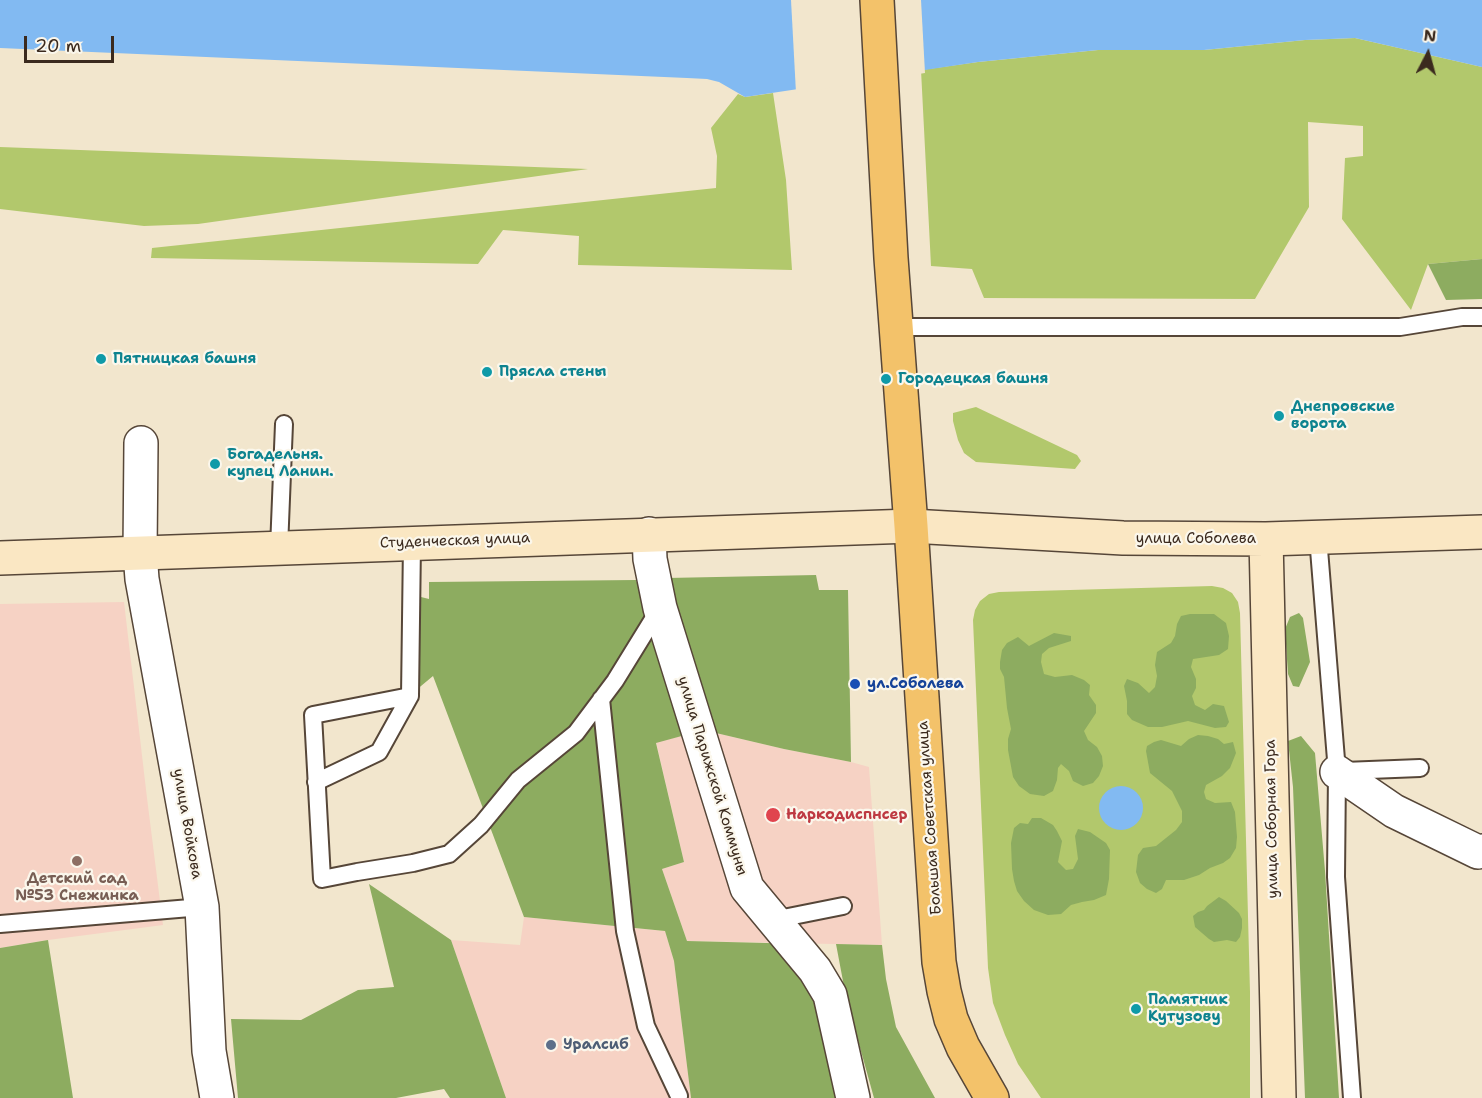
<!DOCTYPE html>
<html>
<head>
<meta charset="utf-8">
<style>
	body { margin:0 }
	#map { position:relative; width:1482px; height:1098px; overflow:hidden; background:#f2e6cd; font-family:"Shantell Sans",sans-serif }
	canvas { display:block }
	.north { position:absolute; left:1398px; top:24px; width:60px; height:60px; -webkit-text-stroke:4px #fbf7ec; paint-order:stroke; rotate:6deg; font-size:16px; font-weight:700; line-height:24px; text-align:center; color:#3b2a1e }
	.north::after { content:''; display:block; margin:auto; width:21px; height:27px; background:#3b2a1e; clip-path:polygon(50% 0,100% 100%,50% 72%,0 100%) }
	.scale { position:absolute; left:24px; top:36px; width:90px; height:27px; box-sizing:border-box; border:3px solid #3b2a1e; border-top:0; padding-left:8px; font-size:18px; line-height:21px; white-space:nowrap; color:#3b2a1e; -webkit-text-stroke:4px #fbf7ec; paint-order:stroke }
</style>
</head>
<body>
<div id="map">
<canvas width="1482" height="1098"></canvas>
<div class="north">N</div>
<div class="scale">20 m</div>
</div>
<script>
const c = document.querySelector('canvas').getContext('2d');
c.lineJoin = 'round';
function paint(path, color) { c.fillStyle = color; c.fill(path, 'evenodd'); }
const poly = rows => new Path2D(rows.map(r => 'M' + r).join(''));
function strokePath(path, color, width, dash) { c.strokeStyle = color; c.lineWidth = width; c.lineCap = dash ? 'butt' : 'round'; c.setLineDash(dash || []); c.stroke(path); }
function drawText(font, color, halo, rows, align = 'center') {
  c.font = font + ' "Shantell Sans",sans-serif'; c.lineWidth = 4.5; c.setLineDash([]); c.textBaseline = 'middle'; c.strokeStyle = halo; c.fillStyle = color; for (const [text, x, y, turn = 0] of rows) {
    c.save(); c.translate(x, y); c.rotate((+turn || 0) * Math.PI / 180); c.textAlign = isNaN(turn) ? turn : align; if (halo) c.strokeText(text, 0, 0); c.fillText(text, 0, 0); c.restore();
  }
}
const built = poly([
	[124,602,147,798,163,925,48,940,0,948,0,604],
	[716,733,784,749,851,762,869,767,882,945,687,941,662,869,684,862,656,742,689,734],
	[524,917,665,931,674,961,691,1098,506,1098,451,940,520,945]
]);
const green = poly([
	[1355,38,1482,67,1482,259,1428,264,1411,310,1342,219,1345,158,1363,156,1363,126,1308,122,1309,207,1255,299,984,298,972,269,931,266,921,70,978,62,1098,50,1204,50,1305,40],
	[773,93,786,180,792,270,578,265,579,236,503,230,478,264,151,258,152,248,716,188,717,156,711,128,738,94,745,97],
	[0,147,588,169,198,224,144,226,0,209],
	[976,407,1077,455,1081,461,1075,469,976,462,964,453,958,440,953,421,953,413],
	[1212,586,1223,588,1232,593,1238,602,1240,613,1250,992,1250,1098,1041,1098,1018,1064,1005,1035,993,1003,988,968,973,620,975,610,980,601,989,594,999,592]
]);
const forest = poly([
	[1482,259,1482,299,1446,300,1428,264],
	[816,575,819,590,848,590,851,762,784,749,716,733,667,578],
	[636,580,689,734,656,743,684,862,662,869,687,941,806,944,838,1098,691,1098,674,961,665,931,524,917,433,676,415,691,413,595,429,599,429,582],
	[1299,613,1303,618,1310,662,1299,687,1293,686,1288,674,1285,629,1290,617],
	[1190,614,1214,614,1226,623,1229,636,1228,649,1219,655,1193,659,1191,667,1196,679,1196,688,1192,696,1195,705,1205,710,1213,704,1224,706,1229,722,1226,727,1215,728,1188,721,1162,727,1148,727,1132,720,1127,714,1127,701,1124,686,1127,679,1138,683,1149,693,1155,687,1157,676,1155,665,1157,652,1171,643,1175,636,1177,624,1181,616],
	[1054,633,1071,636,1071,641,1049,648,1042,654,1041,662,1044,674,1055,677,1072,675,1084,680,1090,685,1089,695,1096,705,1096,713,1084,731,1088,740,1097,747,1102,756,1103,766,1099,776,1093,783,1083,786,1073,781,1069,771,1061,764,1058,768,1057,780,1053,791,1044,796,1030,794,1019,786,1013,777,1008,750,1008,739,1011,729,1007,708,1004,677,1000,669,1000,662,1002,650,1007,643,1018,637,1029,646],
	[1198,735,1208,736,1218,739,1224,744,1233,742,1236,753,1230,768,1222,776,1206,785,1204,792,1206,799,1215,803,1231,802,1235,812,1237,837,1236,848,1230,858,1223,863,1210,868,1199,875,1184,880,1166,880,1162,889,1156,893,1147,889,1140,883,1136,872,1138,855,1143,848,1156,846,1176,830,1182,822,1182,811,1172,791,1150,773,1146,751,1147,746,1154,742,1161,740,1181,746,1189,739],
	[1301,736,1315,753,1325,871,1339,1098,1305,1098,1293,787,1288,741],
	[1032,818,1041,818,1053,825,1057,831,1062,841,1058,862,1066,870,1073,869,1078,859,1075,836,1078,829,1090,832,1106,843,1110,850,1109,879,1106,895,1094,900,1082,902,1071,905,1061,914,1048,915,1034,910,1024,901,1017,891,1014,881,1012,869,1011,843,1014,828,1020,823,1028,824],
	[369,884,451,940,506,1098,450,1098,444,1089,396,1098,238,1098,231,1019,301,1020,358,990,394,987],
	[1219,897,1226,901,1239,913,1242,919,1242,928,1240,937,1236,942,1227,940,1214,942,1209,939,1195,927,1193,916,1198,912,1204,910,1207,906],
	[48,940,73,1098,0,1098,0,948],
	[836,944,882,945,886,979,896,1027,935,1098,874,1098,846,997]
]);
const water = poly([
	[0,0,1482,0,1482,67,1355,38,1305,40,1204,50,1098,50,978,62,745,97,719,82,707,79,687,78,0,48],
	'1099 808a22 22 0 1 1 44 0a22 22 0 1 1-44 0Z'
]);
const pier = poly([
	[791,0,921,0,925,73,796,93]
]);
const lane = poly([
	[896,327,1400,327,1462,317,1482,317],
	[1318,537,1337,772,1336,877,1352,1098],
	[412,543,410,696,313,715,322,879,357,872,413,863,449,854,481,825,518,780,576,733,615,681,660,608],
	[279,548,284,424],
	[601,699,625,931,646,1026,679,1096],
	[1344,771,1420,768],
	[316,782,379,752,410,696],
	[773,920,843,906],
	[0,924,202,907]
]);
const street = poly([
	[141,443,140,553,142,579,202,907,209,1051,217,1098],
	[649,534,650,559,660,608,747,888,815,970,830,995,853,1098],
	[1337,772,1394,811,1478,852,1482,851]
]);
const secondary = poly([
	[1266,539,1279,1098],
	[0,558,911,526,1123,538,1266,539,1482,532]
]);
const primary = poly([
	[877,0,891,258,911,526,939,962,944,991,951,1019,963,1047,992,1098]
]);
const markers = [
	[101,359,6,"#0f9aa8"],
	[487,372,6,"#0f9aa8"],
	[886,379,6,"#0f9aa8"],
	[1279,416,6,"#0f9aa8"],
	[215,464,6,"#0f9aa8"],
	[855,684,6,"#1a4fb4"],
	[773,815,8,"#e0444e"],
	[77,861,6,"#8d6e63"],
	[1136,1009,6,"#0f9aa8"],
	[551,1045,6,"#5c6f8a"]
];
const cultureNames = [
	["Пятницкая башня",113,359],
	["Прясла стены",499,372],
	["Городецкая башня",898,379],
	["Днепровские",1291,407],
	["ворота",1291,424],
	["Богадельня.",227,455],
	["купец Ланин.",227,472],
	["Памятник",1148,1000],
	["Кутузову",1148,1017]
];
const streetNames = [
	["улица Соболева",1196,539],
	["Студенческая улица",455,541,-2],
	["улица Парижской Коммуны",712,776,73],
	["Большая Советская улица",930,818,-94],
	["улица Соборная Гора",1272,819,-91],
	["улица Войкова",187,824,80]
];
const transitNames = [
	["ул.Соболева",867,684]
];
const healthNames = [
	["Наркодиспнсер",786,815]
];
const educationNames = [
	["Детский сад",77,879],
	["№53 Снежинка",77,896]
];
const serviceNames = [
	["Уралсиб",563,1045]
];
paint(built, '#f6d2c4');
paint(green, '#b2c86c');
paint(forest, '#8dac60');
paint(water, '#82baf2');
paint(pier, '#f2e6cd');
strokePath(lane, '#564638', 20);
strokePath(street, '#564638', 36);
strokePath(secondary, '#564638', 36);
strokePath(primary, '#564638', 36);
strokePath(lane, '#fff', 16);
strokePath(street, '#fff', 33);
strokePath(secondary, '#fae7c3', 33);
strokePath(primary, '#f3c26a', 33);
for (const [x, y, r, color] of markers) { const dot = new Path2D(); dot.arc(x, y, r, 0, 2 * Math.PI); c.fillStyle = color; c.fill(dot); strokePath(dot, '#fbf7ec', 2); }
drawText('bold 15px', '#0d838f', '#fbf7ec', cultureNames, 'left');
drawText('15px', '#3b2a1e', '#fbf7ec', streetNames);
drawText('bold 15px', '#164399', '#fbf7ec', transitNames, 'left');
drawText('bold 15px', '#be3a42', '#fbf7ec', healthNames, 'left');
drawText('bold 15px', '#785e54', '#fbf7ec', educationNames);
drawText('bold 15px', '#4e5e75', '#fbf7ec', serviceNames, 'left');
</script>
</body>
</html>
